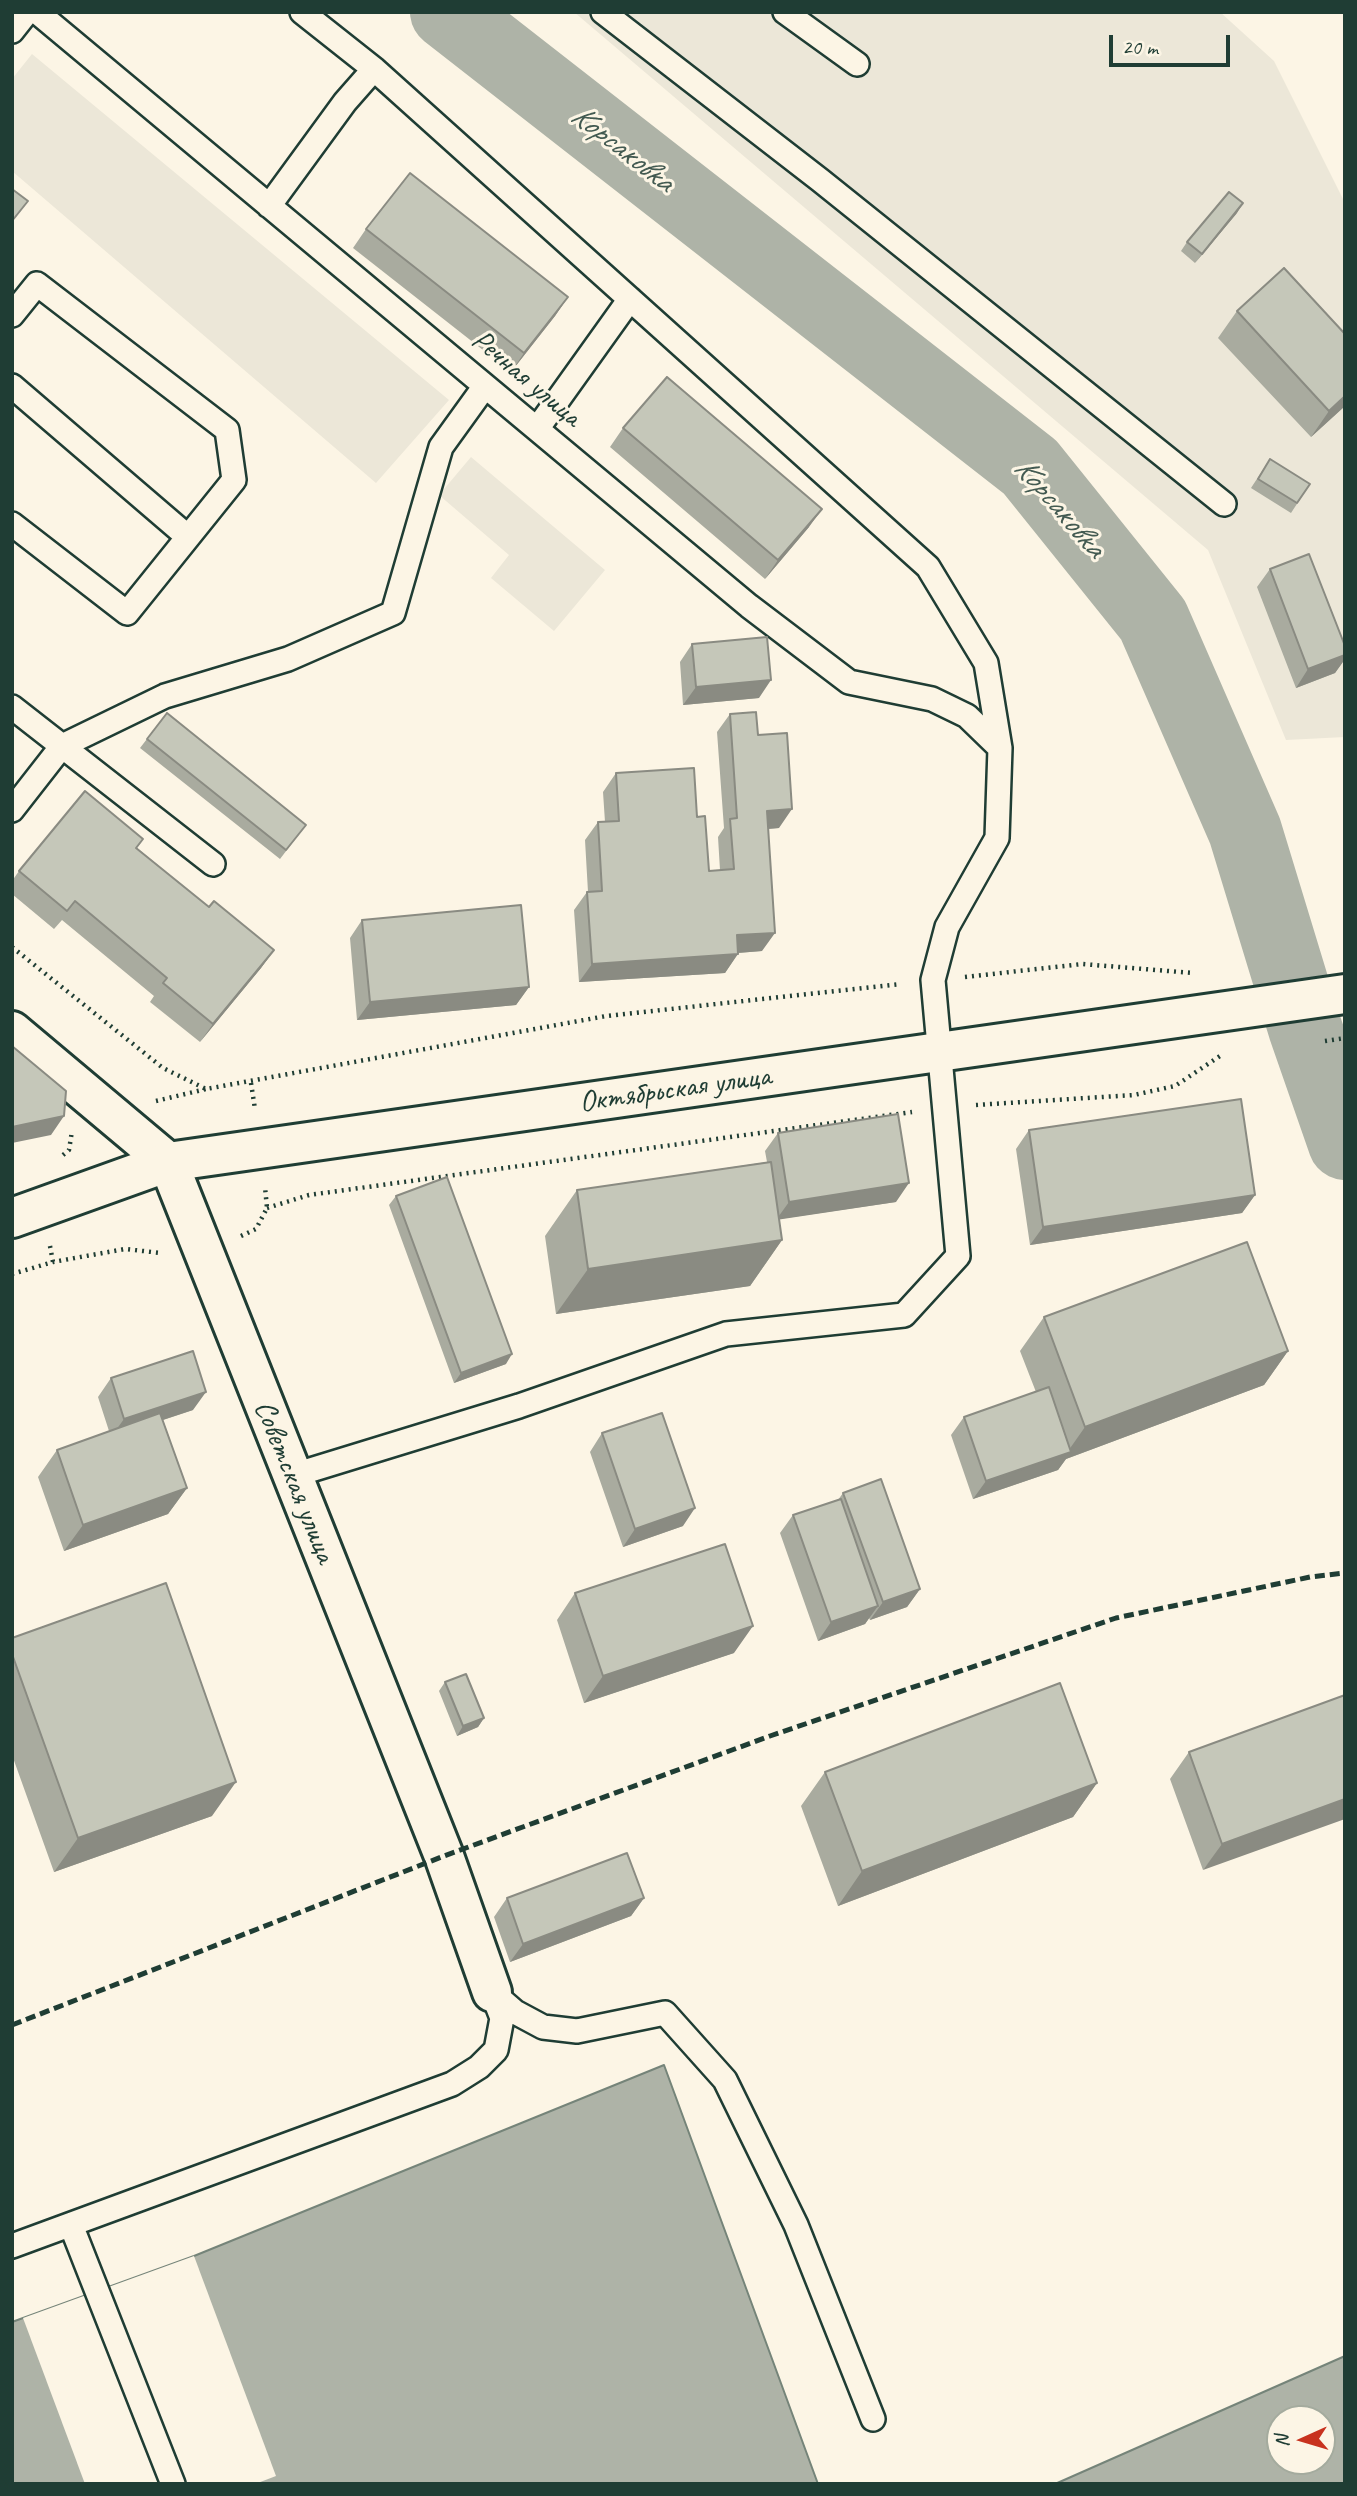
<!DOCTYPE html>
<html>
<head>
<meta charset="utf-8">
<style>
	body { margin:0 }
	#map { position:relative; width:1357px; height:2496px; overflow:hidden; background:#fcf5e5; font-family:Caveat,sans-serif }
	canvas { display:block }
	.frame { position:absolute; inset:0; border:14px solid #1f3d34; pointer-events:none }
	.north { position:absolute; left:1266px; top:2405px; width:70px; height:70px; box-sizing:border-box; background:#fcf5e5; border:2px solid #a4ab9e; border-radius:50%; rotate:266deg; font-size:19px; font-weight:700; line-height:28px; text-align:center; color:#1f3d34 }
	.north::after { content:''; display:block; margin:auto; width:24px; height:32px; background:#c8321e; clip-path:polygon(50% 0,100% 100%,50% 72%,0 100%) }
	.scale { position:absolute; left:1109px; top:35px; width:121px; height:32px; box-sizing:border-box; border:4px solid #1f3d34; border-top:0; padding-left:9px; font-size:21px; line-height:24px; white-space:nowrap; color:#1f3d34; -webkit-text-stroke:5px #fcf5e5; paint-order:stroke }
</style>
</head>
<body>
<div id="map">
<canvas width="1357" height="2496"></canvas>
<div class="frame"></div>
<div class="north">N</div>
<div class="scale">20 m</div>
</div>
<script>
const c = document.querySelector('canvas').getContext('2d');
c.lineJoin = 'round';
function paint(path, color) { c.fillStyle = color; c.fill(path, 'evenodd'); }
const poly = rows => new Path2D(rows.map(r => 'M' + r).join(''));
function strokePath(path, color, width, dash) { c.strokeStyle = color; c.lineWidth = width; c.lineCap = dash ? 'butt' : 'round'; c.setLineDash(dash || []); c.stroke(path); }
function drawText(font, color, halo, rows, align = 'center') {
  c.font = font + ' Caveat,sans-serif'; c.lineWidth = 6; c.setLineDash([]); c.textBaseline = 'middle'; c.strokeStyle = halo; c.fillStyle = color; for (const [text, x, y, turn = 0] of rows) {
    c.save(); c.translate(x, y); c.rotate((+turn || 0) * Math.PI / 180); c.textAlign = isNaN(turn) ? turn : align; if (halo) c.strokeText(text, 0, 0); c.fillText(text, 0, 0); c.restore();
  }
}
const built = poly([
	[574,12,1220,12,1274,61,1345,203,1345,737,1286,740,1208,550],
	[32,54,449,400,376,483,12,171,12,79],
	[471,457,605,570,554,631,491,578,509,555,439,495]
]);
const water = poly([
	[664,2065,818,2484,12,2484,12,2322,194,2256,664,2065],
	[1345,2356,1345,2484,1055,2484,1345,2356],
	[1280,2419,1322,2419,1322,2461,1280,2461,1280,2419]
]);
const pier = poly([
	[194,2256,276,2476,255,2484,85,2484,23,2318]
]);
const river = poly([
	[447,12,1030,467,1153,620,1245,831,1305,1028,1345,1143]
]);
const path = poly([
	[12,947,163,1068,206,1089,606,1016,901,984],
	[965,977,1082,964,1193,973],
	[1325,1041,1345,1038],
	[251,1083,255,1109],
	[156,1101,206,1089],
	[976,1105,1134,1095,1175,1086,1223,1054],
	[63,1155,69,1150,72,1131],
	[267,1208,309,1195,912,1112],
	[241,1236,256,1229,267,1208,265,1187],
	[50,1246,53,1262],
	[12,1274,53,1262,125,1249,161,1253]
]);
const lane = poly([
	[37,12,749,606,849,682,932,699,967,716,1000,748],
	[603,12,820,180,1224,504],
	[785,12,857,64],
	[12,31,27,12],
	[269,206,345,102,374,69,302,12],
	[12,315,37,284,227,430,234,480,127,613,12,524],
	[12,386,188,537],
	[537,429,630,299],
	[12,707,213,864],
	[12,810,62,746,165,696,288,659,393,613,441,447,485,386],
	[291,1476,519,1406,726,1334,904,1315,958,1256,933,980,947,927,997,838,1000,748,986,663,928,567,374,69],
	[492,1992,515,2012,543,2027,577,2031,665,2013,725,2080,796,2225,873,2419],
	[71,2225,173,2484],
	[12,2246,452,2084,479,2067,496,2050,502,2018,492,1992]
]);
const street = poly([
	[168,1162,444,1856,492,1992]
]);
const secondary = poly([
	[12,1031,168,1162]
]);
const primary = poly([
	[12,1218,168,1162,1345,994]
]);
const rail = poly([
	[12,2025,444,1856,770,1736,1116,1618,1310,1577,1345,1573]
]);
const wall = poly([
	[1237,213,1195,263,1181,251,1187,242],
	[366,229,568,297,555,316,511,372,353,248],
	[1237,311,1345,406,1311,437,1218,338],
	[623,428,809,527,765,579,610,447],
	[1270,459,1310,484,1291,513,1251,488],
	[1270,569,1345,646,1345,659,1335,673,1296,688,1257,587],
	[692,644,759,698,683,705,680,662],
	[167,713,306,825,280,859,140,748],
	[730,714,758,735,779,828,768,829,762,951,738,953,725,973,579,982,574,910,587,892,588,892,585,840,598,822,605,822,603,792,616,773,697,817,709,871,720,870,718,837,724,828,717,732],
	[143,839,137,848,209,907,274,950,261,968,200,1042,150,1002,154,996,62,920,54,929,12,894,12,881,19,871],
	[362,920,529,987,516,1005,357,1020,350,938],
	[1029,1130,1255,1195,1242,1213,1030,1245,1016,1149],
	[778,1133,896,1202,779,1219,782,1240,750,1286,556,1314,545,1236,577,1190,767,1162,765,1151],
	[396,1196,506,1364,454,1383,389,1205],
	[1044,1317,1288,1351,1264,1385,1066,1459,1058,1470,973,1499,951,1435,964,1417,1036,1392,1020,1351],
	[111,1378,193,1410,163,1420,187,1488,168,1514,64,1551,38,1477,57,1450,109,1431,98,1397],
	[602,1433,683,1526,623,1547,590,1452],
	[843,1493,920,1589,907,1607,870,1620,869,1618,865,1624,818,1641,780,1533,793,1515,838,1500],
	[575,1593,734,1653,584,1703,557,1620],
	[12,1654,212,1816,54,1872,12,1755],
	[445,1682,484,1718,478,1727,457,1736,439,1691],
	[1345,1695,1203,1870,1170,1779,1189,1752],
	[825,1772,1097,1783,1073,1817,838,1906,801,1806],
	[507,1898,644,1898,631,1916,510,1962,494,1917]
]);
const shadedWall = poly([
	[1243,203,1237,213,1195,263,1202,254],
	[568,297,555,316,511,372,524,353],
	[1345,396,1345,406,1311,437,1329,411],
	[822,509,809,527,765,579,778,560],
	[1345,655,1345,659,1335,673,1296,688,1308,669],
	[771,680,759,698,683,705,696,687],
	[792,809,779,828,754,830,767,811],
	[775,933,762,951,724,954,737,935],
	[274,950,261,968,200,1042,213,1024],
	[738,954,725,973,579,982,592,964],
	[529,987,516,1005,357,1020,370,1002],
	[64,1116,51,1135,12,1143,12,1127],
	[909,1183,896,1202,776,1220,789,1202],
	[1255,1195,1242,1213,1030,1245,1043,1227],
	[782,1240,750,1286,556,1314,588,1269],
	[1288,1351,1264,1385,1066,1459,1058,1470,973,1499,986,1481,1066,1454,1085,1427],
	[512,1354,506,1364,454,1383,461,1373],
	[206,1392,193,1410,111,1437,124,1419],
	[187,1488,168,1514,64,1551,83,1525],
	[695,1508,683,1526,623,1547,635,1529],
	[920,1589,907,1607,870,1620,883,1602],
	[878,1606,865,1624,818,1641,831,1622],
	[753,1626,734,1653,584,1703,603,1676],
	[484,1718,478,1727,457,1736,463,1726],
	[236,1782,212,1816,54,1872,78,1838],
	[1097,1783,1073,1817,838,1906,862,1871],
	[1345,1799,1345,1819,1203,1870,1222,1844],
	[644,1898,631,1916,510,1962,523,1944]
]);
const building = poly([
	[410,173,568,297,524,353,366,229,410,173],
	[12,189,28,201,12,221,12,189],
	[1229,192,1243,203,1202,254,1187,242,1229,192],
	[1284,268,1345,334,1345,396,1329,411,1237,311,1284,268],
	[667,377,822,509,778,560,623,428,667,377],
	[1270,459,1310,484,1297,503,1258,479,1270,459],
	[1309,554,1345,646,1345,655,1308,669,1270,569,1309,554],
	[767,637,771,680,696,687,692,644,767,637],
	[756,712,758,735,787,733,792,809,767,811,775,933,737,935,738,954,592,964,587,892,602,891,598,822,619,821,616,773,694,768,697,817,705,816,709,871,734,869,730,819,737,818,730,714,756,712],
	[167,713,306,825,286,850,147,739,167,713],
	[85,791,143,839,136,848,209,907,214,901,274,950,213,1024,163,983,167,978,75,901,67,911,19,871,85,791],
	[521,905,529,987,370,1002,362,920,521,905],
	[12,1046,66,1091,64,1116,12,1127,12,1046],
	[1241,1099,1255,1195,1043,1227,1029,1130,1241,1099],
	[898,1114,909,1183,789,1202,778,1133,898,1114],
	[771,1162,782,1240,588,1269,577,1190,771,1162],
	[447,1177,512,1354,461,1373,396,1196,447,1177],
	[1247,1242,1288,1351,1085,1427,1044,1317,1247,1242],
	[193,1351,206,1392,124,1419,111,1378,193,1351],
	[1049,1387,1071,1452,986,1481,964,1417,1049,1387],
	[160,1413,187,1488,83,1525,57,1450,160,1413],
	[662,1413,695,1508,635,1529,602,1433,662,1413],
	[881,1479,920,1589,883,1602,843,1493,881,1479],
	[841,1499,878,1606,831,1622,793,1515,841,1499],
	[725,1544,753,1626,603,1676,575,1593,725,1544],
	[166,1583,236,1782,78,1838,12,1654,12,1638,166,1583],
	[466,1674,484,1718,463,1726,445,1682,466,1674],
	[1060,1683,1097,1783,862,1871,825,1772,1060,1683],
	[1345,1695,1345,1799,1222,1844,1189,1752,1345,1695],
	[627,1853,644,1898,523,1944,507,1898,627,1853]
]);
const streetNames = [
	["Речная улица",526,379,40],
	["Октябрьская улица",675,1090,-8],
	["Советская улица",294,1482,68]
];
const waterNames = [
	["Корсаковка",622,149,38],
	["Корсаковка",1059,508,49]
];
paint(built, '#ece7d8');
paint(water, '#aeb3a7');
strokePath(water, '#758479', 2);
paint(pier, '#fcf5e5');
strokePath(river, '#aeb3a7', 74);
strokePath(lane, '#1f3d34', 28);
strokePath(street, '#1f3d34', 44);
strokePath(secondary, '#1f3d34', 44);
strokePath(primary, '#1f3d34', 44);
strokePath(path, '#1f3d34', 4.5, [2, 5]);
strokePath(lane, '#fcf5e5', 23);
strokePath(street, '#fcf5e5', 38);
strokePath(secondary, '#fcf5e5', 38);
strokePath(primary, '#fcf5e5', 38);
strokePath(rail, '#1f3d34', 5, [10, 5]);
paint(wall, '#a9ab9f');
paint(shadedWall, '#8a8b82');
paint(building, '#c5c7b9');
strokePath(building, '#8a8b82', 2);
drawText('30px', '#1f3d34', '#fcf5e5', streetNames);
drawText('italic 32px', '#435a51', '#fcf5e5', waterNames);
</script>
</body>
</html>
